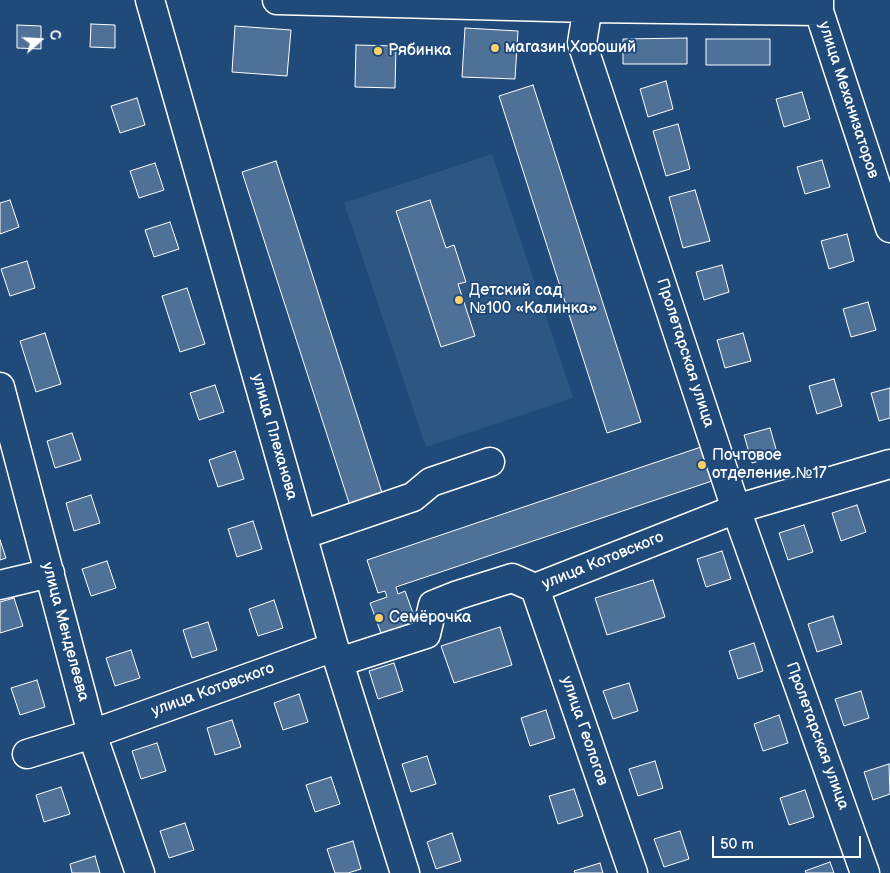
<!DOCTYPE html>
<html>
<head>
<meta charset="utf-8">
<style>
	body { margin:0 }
	#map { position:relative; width:890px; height:873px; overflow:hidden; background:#1f4a7a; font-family:"Balsamiq Sans",sans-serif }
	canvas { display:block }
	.north { position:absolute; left:15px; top:15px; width:50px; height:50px; -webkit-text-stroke:4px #1f4a7a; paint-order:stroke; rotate:71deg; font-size:14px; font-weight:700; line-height:20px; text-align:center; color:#fff }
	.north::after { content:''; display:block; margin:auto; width:18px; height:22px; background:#fff; clip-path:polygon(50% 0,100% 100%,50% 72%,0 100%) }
	.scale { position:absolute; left:712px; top:836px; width:149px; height:22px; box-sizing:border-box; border:2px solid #fff; border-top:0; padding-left:6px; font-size:15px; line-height:18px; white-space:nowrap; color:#fff; -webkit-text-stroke:4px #1f4a7a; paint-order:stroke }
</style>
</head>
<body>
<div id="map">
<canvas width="890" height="873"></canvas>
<div class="north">С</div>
<div class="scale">50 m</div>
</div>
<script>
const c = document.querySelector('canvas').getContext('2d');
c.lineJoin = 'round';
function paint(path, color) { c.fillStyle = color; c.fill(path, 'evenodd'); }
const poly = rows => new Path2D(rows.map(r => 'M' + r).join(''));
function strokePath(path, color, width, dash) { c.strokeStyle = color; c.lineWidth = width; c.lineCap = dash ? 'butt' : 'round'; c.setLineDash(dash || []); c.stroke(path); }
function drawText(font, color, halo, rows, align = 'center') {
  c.font = font + ' "Balsamiq Sans",sans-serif'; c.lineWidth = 4; c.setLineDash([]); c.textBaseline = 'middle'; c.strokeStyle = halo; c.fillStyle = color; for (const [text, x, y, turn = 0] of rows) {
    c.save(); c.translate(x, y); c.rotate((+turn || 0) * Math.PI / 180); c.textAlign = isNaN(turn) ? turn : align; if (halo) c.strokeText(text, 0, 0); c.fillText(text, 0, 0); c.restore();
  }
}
const built = poly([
	[492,154,573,398,426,447,344,203]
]);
const building = poly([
	[91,24,115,25,115,48,90,47,91,24],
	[17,25,41,26,41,49,17,48,17,25],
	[235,26,291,30,287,76,232,72,235,26],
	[465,28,518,31,515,79,462,77,465,28],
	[687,38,687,64,623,64,623,39,687,38],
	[706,39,770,39,770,65,706,65,706,39],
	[356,45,396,46,395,88,355,87,356,45],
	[666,81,673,109,648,117,640,89,666,81],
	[533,85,641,422,607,433,499,96,533,85],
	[802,92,810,119,784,127,776,99,802,92],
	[137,98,145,125,120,133,111,106,137,98],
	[678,124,690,169,666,176,653,131,678,124],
	[822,160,830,187,805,194,797,167,822,160],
	[276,161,384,499,351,509,242,172,276,161],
	[155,163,164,190,139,198,130,171,155,163],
	[695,190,710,241,683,248,669,197,695,190],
	[10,200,19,227,0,234,0,203,10,200],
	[430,200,446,248,454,245,466,282,458,284,475,336,441,347,396,211,430,200],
	[170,222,179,249,154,257,145,230,170,222],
	[847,234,854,261,829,269,821,241,847,234],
	[27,261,35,288,10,296,1,269,27,261],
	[722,265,729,292,704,300,696,272,722,265],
	[187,288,205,344,180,352,162,296,187,288],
	[868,302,876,330,851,337,843,309,868,302],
	[45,333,61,384,36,392,20,341,45,333],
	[743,333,751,361,725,368,717,340,743,333],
	[834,379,842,406,817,414,809,386,834,379],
	[215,385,224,412,199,420,190,393,215,385],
	[890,388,890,418,879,421,871,393,890,388],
	[770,428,778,456,752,463,744,435,770,428],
	[72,433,81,460,55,468,47,441,72,433],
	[701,447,712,481,396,587,398,594,405,591,417,624,382,636,370,603,387,597,385,591,378,593,367,560,701,447],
	[235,451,244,479,218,487,209,460,235,451],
	[91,495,100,523,74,531,66,503,91,495],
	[857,505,866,532,841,541,832,513,857,505],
	[253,521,262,549,237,557,228,529,253,521],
	[804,525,813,552,788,560,779,533,804,525],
	[0,540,6,558,0,560,0,540],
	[722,551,731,579,706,587,697,559,722,551],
	[107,561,116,588,91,596,82,569,107,561],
	[653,580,665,617,607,635,595,598,653,580],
	[14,598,23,626,0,633,0,602,14,598],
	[274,600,283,628,258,636,249,609,274,600],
	[833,616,842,644,817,652,808,624,833,616],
	[208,622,217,650,192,658,183,630,208,622],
	[500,627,512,665,454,683,441,646,500,627],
	[754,643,763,671,738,679,729,651,754,643],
	[131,650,140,678,115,686,106,658,131,650],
	[394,663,403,691,378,699,369,671,394,663],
	[37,680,45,707,20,715,11,688,37,680],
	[629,683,638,711,613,719,603,691,629,683],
	[861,691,869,718,844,726,835,699,861,691],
	[299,694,308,722,283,730,274,703,299,694],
	[546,710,555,738,530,746,521,718,546,710],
	[779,715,788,743,763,751,754,724,779,715],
	[232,720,241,747,215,755,207,728,232,720],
	[157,743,166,771,141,779,132,751,157,743],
	[427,756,436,784,411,792,402,764,427,756],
	[655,761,663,788,638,796,629,769,655,761],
	[889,764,890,794,873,800,864,772,889,764],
	[331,777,340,804,315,812,306,785,331,777],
	[61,787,70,814,44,822,36,795,61,787],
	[574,789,583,816,558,824,549,796,574,789],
	[805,790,814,817,789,825,780,798,805,790],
	[185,823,194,850,169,858,160,831,185,823],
	[680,831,689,859,664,867,654,839,680,831],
	[452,833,461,861,436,869,427,842,452,833],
	[353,841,361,869,348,873,335,873,327,849,353,841],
	[95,856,100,873,72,873,70,864,95,856],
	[830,862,834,873,806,873,805,871,830,862],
	[600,863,603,873,575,873,574,871,600,863]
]);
const minor = poly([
	[150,0,334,647,405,873],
	[277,0,589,8,819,11],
	[589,0,582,43,736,509,865,873],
	[819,0,819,11,890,228],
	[0,387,92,734,140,873],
	[302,535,413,497,431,482,490,462],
	[0,585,50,573],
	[535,588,633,873],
	[339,662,426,634,433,605,458,595,512,578,535,588,736,509,890,464],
	[27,754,92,734,334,647]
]);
const markers = [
	[495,48,5,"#ffd166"],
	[378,51,5,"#ffd166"],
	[459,300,5,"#ffd166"],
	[702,465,5,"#ffd166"],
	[379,618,5,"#ffd166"]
];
const poiNames = [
	["магазин Хороший",505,48],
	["Рябинка",388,51],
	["Детский сад",469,291],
	["№100 «Калинка»",469,309],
	["Почтовое",712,456],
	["отделение №17",712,474],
	["Семёрочка",389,618]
];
const streetNames = [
	["улица Механизаторов",848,100,72],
	["Пролетарская улица",685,353,72],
	["улица Плеханова",274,437,74],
	["улица Котовского",603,561,-22],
	["улица Менделеева",65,632,75],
	["улица Котовского",213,690,-20],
	["улица Геологов",584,731,71],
	["Пролетарская улица",817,736,70]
];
paint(built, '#2e5683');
paint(building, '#507197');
strokePath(building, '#fff', 1);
strokePath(minor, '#fff', 31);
strokePath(minor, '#1f4a7a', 28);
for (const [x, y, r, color] of markers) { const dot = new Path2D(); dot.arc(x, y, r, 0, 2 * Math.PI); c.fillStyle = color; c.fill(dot); strokePath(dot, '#1f4a7a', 2); }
drawText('16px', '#fff', '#1f4a7a', poiNames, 'left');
drawText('16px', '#fff', '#1f4a7a', streetNames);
</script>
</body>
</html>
